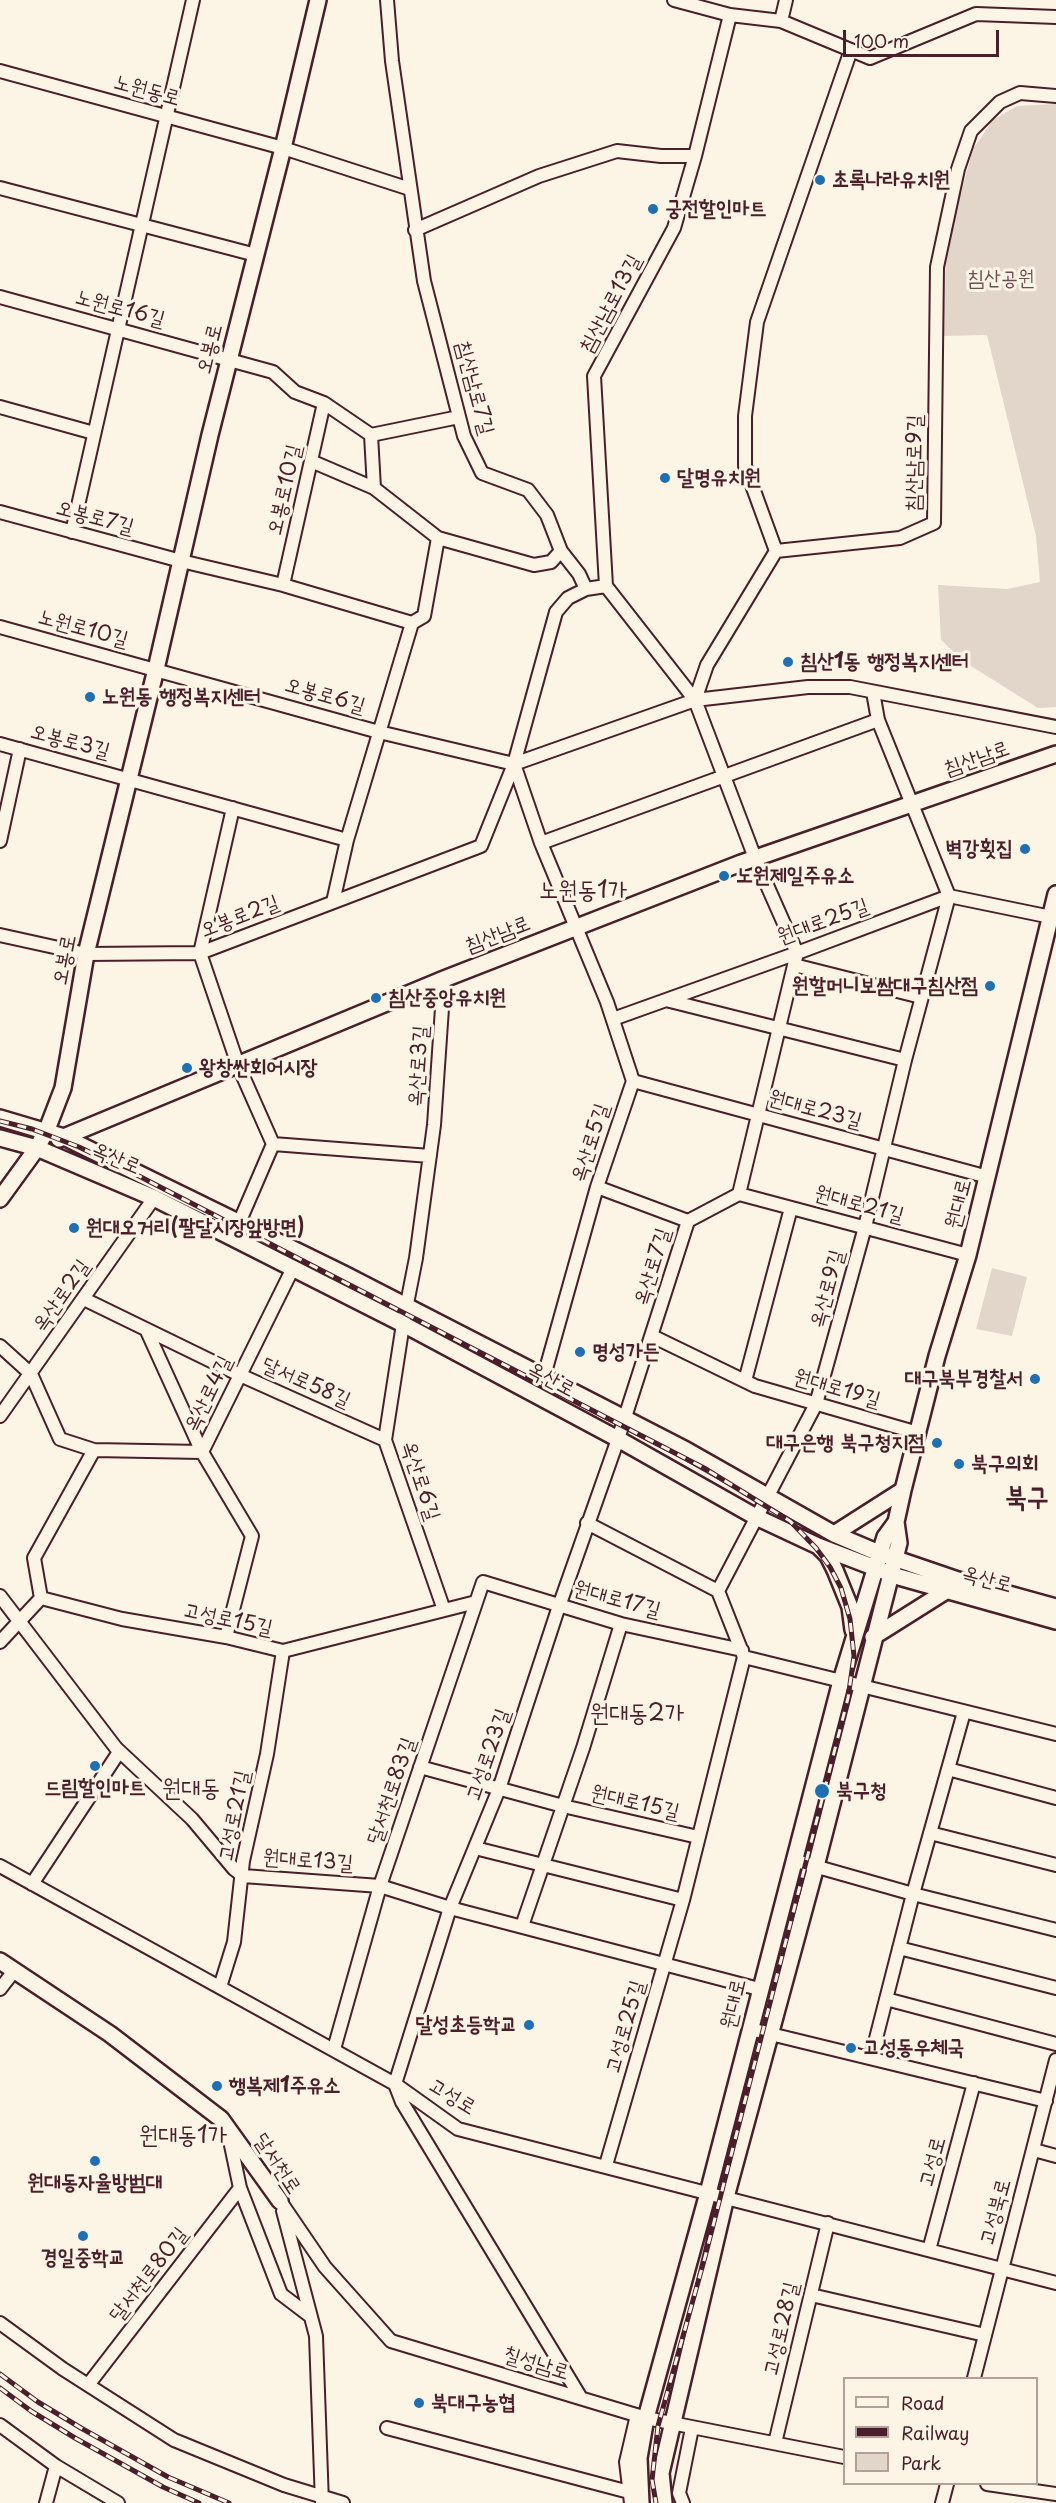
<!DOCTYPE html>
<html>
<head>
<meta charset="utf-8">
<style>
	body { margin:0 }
	#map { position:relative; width:1056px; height:2503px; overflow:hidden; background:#fcf5e5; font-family:"Playpen Sans",sans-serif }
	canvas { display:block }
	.legend { position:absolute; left:843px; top:2377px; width:195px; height:108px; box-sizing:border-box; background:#fcf5e5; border:2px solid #b59f9b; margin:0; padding:8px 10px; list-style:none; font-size:18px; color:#4a1f2b }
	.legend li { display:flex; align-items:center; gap:12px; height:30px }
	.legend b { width:30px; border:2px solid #b59f9b }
	.scale { position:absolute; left:843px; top:30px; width:156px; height:27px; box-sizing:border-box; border:3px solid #4a1f2b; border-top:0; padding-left:8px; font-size:18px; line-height:21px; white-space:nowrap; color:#4a1f2b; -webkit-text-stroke:4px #fcf5e5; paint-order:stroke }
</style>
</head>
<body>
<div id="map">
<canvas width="1056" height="2503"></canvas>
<ul class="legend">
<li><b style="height:8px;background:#fcf5e5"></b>Road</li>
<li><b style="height:8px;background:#4a1f2b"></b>Railway</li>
<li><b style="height:16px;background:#e2d5ca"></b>Park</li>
</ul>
<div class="scale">100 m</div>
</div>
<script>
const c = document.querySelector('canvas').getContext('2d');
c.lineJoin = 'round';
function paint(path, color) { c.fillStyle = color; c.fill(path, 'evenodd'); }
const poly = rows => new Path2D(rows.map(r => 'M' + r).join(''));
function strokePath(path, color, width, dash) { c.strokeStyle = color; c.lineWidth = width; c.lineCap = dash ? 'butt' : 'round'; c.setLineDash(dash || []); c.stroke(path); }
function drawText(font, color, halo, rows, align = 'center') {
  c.font = font + ' "Playpen Sans","Poor Story",sans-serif'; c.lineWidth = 6; c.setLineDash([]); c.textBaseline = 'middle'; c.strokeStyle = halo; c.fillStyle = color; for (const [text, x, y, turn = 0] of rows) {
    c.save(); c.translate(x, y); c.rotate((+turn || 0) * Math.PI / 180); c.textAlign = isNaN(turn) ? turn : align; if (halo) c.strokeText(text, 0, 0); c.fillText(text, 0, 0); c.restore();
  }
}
const green = poly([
	[1056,104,1056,707,1038,708,963,661,941,640,938,585,1007,589,1040,582,1036,536,987,335,943,336,946,255,949,236,973,149,993,120,1017,106],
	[992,1268,1027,1277,1012,1336,976,1329]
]);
const minor = poly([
	[387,0,392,61,424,281,464,436,482,473,528,490,547,515,561,551,579,574,586,589],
	[674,0,730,15,781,21,870,58,976,14,1056,17],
	[781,21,786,0],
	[0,71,283,148,410,189],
	[0,188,256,255],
	[415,230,539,176,617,151,661,156,695,156],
	[0,297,273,372,295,392,324,403,371,435,459,417],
	[0,407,94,433],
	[371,435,374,488],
	[311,461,374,488,438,538,534,565,551,562,561,551],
	[0,512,181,561,283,585,412,623],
	[72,532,193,0],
	[776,551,745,466,745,416,757,322,851,50],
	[283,585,324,403],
	[0,627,379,732,514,764],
	[695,700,606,586,594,376,674,228,695,156,730,15],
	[0,744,347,840],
	[514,764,541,843,607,1002,633,1081,597,1187,544,1376],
	[514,764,695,700,808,687,850,687,1056,727],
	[233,808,200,953,238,1065,273,1144],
	[0,841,20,749],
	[541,843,878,720],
	[333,902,347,840,412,623,424,616,438,538],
	[0,935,86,954,200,953,481,846,514,764,556,612,568,598,586,589,606,586],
	[794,965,921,997],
	[444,979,434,1125,416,1258,403,1324,385,1440,444,1610],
	[666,1000,905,1060],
	[613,1019,797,953,949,896,1051,917],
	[633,1081,988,1177],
	[273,1144,430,1156],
	[597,1187,688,1221],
	[739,1194,968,1255],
	[239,1223,273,1144],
	[84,1299,240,1375,385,1440],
	[146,1329,202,1452,252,1536,226,1637],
	[652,1336,755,1386,918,1433],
	[0,1346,31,1374,60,1439,94,1450,202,1452],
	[745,1381,791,1208],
	[0,1416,154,1198],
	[202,1452,293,1268],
	[587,1523,718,1591,744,1657,1056,1734],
	[718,1591,816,1404,865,1227,905,1060,949,896,878,720,873,692],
	[0,1596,116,1748,192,1819,234,1869,243,1876,380,1886,450,1908,759,1989],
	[41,1598,122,1619,226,1637,283,1651,476,1602],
	[41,1598,34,1558,94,1450],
	[0,1642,41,1598],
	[420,1767,563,1806,698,1837],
	[948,1769,1056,1798],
	[930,1833,1056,1865],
	[475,1848,683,1900],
	[793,1860,913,1894,1056,1930],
	[0,1866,395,2084,458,2129,1056,2283],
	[32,1884,119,1752],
	[522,1926,583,1748,621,1624],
	[899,1948,1056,1988],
	[220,1987,234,1942,243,1861,267,1754,283,1651],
	[0,1989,14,1971],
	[886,1999,1056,2044],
	[750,2029,1046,2101],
	[334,2049,380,1886,483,1582,621,1624,742,1650],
	[871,2058,913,1894,964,1712],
	[228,2131,240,2188,281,2294,310,2316],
	[1034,2150,1056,2156],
	[606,2165,683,1900,744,1657],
	[280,2201,325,2267,391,2341,646,2418,844,2457],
	[283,2211,316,2336,322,2503],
	[929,2250,974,2083],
	[811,2295,985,2335],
	[0,2323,63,2369,174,2440,284,2485,343,2503],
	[974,2378,1056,2060],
	[88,2385,240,2188],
	[581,2398,402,2102,395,2084,450,1908,499,1789,557,1612,618,1439,688,1221,739,1194,797,953,755,858,695,700,707,665,776,551,900,538,934,523,937,267,958,169,971,131,1000,102,1020,93,1056,96],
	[0,2425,56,2466,118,2503],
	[387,2428,629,2492],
	[775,2443,828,2223],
	[987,2484,1056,2494],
	[46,2503,56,2466],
	[631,2503,626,2462,637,2415],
	[683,2503,679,2493,692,2428],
	[942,2503,947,2484]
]);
const major = poly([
	[0,1118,64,1137,344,1274,686,1450,834,1534,879,1553,958,1580,1056,1607],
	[0,1138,37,1148,154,1198,403,1324,618,1439,756,1517,818,1546,899,1577,1056,1621],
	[59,1139,444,979,741,863,1056,754],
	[0,1199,37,1148,48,1127,63,1088,86,954,156,669,210,435,283,148,318,0],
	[834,1534,903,1490],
	[820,1548,828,1556,835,1570,850,1607,853,1630],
	[873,1637,946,1591],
	[0,1961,110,2034,221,2119,280,2201],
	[641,2503,639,2458,646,2418,708,2193,841,1681,885,1537,896,1522],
	[664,2503,661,2473,726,2197,816,1866,899,1543,896,1522,903,1490,937,1356,968,1255,1056,894]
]);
const rail = poly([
	[0,1121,32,1129,79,1147,135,1174,704,1468,790,1521,816,1548,830,1567,841,1588,850,1619,854,1656,848,1698,705,2257,658,2426,652,2480,656,2503],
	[0,2374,38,2402,81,2428,168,2477,229,2503],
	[0,2388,31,2411,75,2438,163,2487,199,2503]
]);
const markers = [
	[820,180,6,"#1f6fb2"],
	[653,209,6,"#1f6fb2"],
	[665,478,6,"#1f6fb2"],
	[788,662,6,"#1f6fb2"],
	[90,697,6,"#1f6fb2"],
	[1025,849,6,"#1f6fb2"],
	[724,876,6,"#1f6fb2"],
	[990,986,6,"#1f6fb2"],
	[376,998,6,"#1f6fb2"],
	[187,1068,6,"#1f6fb2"],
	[74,1228,6,"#1f6fb2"],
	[580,1352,6,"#1f6fb2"],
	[1035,1379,6,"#1f6fb2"],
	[937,1443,6,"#1f6fb2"],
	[959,1464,6,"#1f6fb2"],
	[95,1766,6,"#1f6fb2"],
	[822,1791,8,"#1f6fb2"],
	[529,2025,6,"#1f6fb2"],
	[851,2048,6,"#1f6fb2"],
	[217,2086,6,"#1f6fb2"],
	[95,2161,6,"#1f6fb2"],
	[83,2236,6,"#1f6fb2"],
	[419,2403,6,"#1f6fb2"]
];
const streetNames = [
	["노원동로",147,91,15],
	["침산남로13길",611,304,-62],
	["노원로16길",120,309,15],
	["오봉로",210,349,-76],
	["침산남로7길",474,388,75],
	["침산남로9길",915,463,-89],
	["오봉로10길",285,490,-77],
	["오봉로7길",95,518,15],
	["노원로10길",83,629,15],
	["오봉로6길",325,696,16],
	["오봉로3길",70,742,15],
	["침산남로",977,759,-19],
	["오봉로2길",240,917,-21],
	["원대로25길",823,922,-20],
	["침산남로",498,935,-21],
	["오봉로",65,960,-79],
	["옥산로3길",419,1066,-86],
	["원대로23길",815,1110,15],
	["옥산로5길",591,1143,-72],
	["옥산로",116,1159,23],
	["원대로",959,1204,-76],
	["원대로21길",859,1205,15],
	["옥산로7길",653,1267,-73],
	["옥산로9길",828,1289,-75],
	["옥산로2길",62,1296,-55],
	["옥산로",551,1380,28],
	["달서로58길",306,1383,24],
	["원대로19길",837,1389,16],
	["옥산로4길",209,1394,-64],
	["옥산로6길",420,1481,72],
	["옥산로",987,1580,15],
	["원대로17길",617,1600,15],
	["고성로15길",228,1620,12],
	["고성로23길",489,1755,-71],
	["달서천로83길",392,1791,-71],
	["원대로15길",635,1803,13],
	["고성로21길",235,1816,-79],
	["원대로13길",308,1861,4],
	["원대로",734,2004,-77],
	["고성로25길",626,2027,-74],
	["고성로",452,2097,31],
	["고성로",933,2162,-75],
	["달서천로",277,2164,57],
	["고성북로",996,2212,-75],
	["달서천로80길",149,2275,-52],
	["고성로28길",782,2329,-77],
	["칠성남로",536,2364,17]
];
const poiNames = [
	["초록나라유치원",832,180],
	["궁전할인마트",665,209],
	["달명유치원",677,478],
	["침산1동 행정복지센터",800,662],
	["노원동 행정복지센터",102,697],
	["벽강횟집",1013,849,"right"],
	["노원제일주유소",736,876],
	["원할머니보쌈대구침산점",978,986,"right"],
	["침산중앙유치원",388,998],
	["왕창싼회어시장",199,1068],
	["원대오거리(팔달시장앞방면)",86,1228],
	["명성가든",592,1352],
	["대구북부경찰서",1023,1379,"right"],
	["대구은행 북구청지점",925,1443,"right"],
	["북구의회",971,1464],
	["드림할인마트",95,1788,"center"],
	["북구청",836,1791],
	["달성초등학교",517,2025,"right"],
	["고성동우체국",863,2048],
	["행복제1주유소",229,2086],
	["원대동자율방범대",95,2183,"center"],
	["경일중학교",83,2258,"center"],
	["북대구농협",431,2403]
];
const parkNames = [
	["침산공원",1001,279]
];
const quarterNames = [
	["노원동1가",583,891],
	["원대동2가",637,1714],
	["원대동",191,1789],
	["원대동1가",183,2136]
];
const districtNames = [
	["북구",1027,1499]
];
paint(green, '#e2d5ca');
strokePath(minor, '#4a1f2b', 16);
strokePath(major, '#4a1f2b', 20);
strokePath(minor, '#fcf5e5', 12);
strokePath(major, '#fcf5e5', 15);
strokePath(rail, '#4a1f2b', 5);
strokePath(rail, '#fcf5e5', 3, [9]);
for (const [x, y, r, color] of markers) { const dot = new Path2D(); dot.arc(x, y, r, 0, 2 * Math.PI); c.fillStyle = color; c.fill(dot); strokePath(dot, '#fcf5e5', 2); }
drawText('21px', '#4a1f2b', '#fcf5e5', streetNames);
drawText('bold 21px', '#4a1f2b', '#fcf5e5', poiNames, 'left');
drawText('21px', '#704c53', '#fcf5e5', parkNames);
drawText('24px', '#4a1f2b', '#fcf5e5', quarterNames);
drawText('bold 27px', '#4a1f2b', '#fcf5e5', districtNames);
</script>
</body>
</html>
